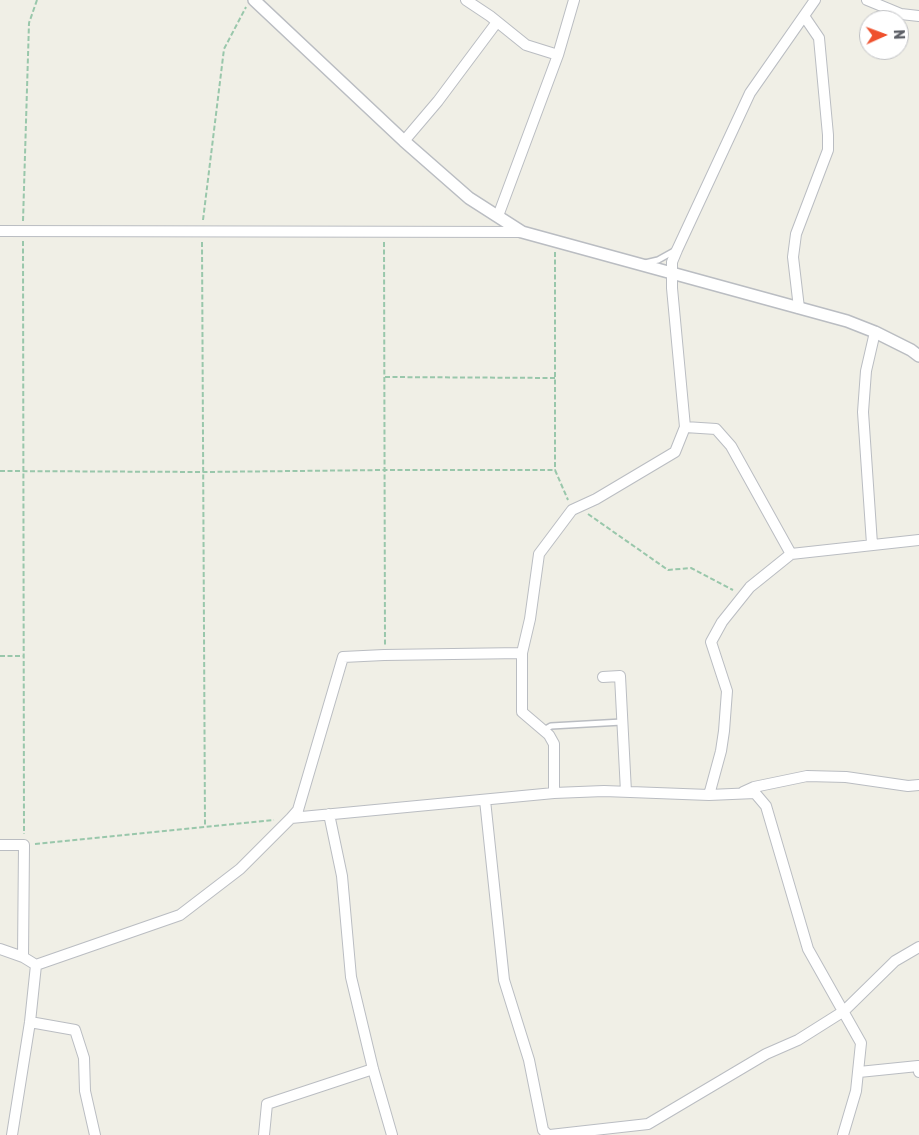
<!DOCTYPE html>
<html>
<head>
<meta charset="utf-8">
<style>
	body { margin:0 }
	#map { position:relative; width:919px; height:1135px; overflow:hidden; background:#f0efe6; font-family:Rubik,sans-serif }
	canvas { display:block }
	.north { position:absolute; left:859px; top:10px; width:50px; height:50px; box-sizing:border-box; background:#fff; border:1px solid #bebfc2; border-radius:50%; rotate:88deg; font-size:14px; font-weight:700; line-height:20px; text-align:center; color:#5d6067 }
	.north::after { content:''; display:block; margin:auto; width:18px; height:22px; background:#ef512d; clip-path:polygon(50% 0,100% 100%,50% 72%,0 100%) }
</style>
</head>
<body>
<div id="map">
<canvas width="919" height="1135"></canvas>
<div class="north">N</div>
</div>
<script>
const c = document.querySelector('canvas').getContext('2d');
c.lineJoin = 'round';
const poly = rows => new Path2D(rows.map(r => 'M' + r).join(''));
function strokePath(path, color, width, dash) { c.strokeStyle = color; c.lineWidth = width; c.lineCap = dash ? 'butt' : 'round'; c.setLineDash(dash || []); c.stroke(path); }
const path = poly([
	[203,220,224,49,246,7],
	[23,221,29,23,37,0],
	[23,241,24,834],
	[202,242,205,826],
	[384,242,385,645],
	[555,252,555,470],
	[385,377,555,378],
	[0,471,204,472,384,470,555,470,568,500],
	[588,514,668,570,691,568,733,590],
	[0,656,23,656],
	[35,844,274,820]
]);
const service = poly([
	[645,263,658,260,676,250],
	[544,730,551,726,622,722]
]);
const minor = poly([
	[466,0,490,16,526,45,558,55],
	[867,0,901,14,919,16],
	[404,141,438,101,497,22],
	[498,216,558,55,574,0],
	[0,231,522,232],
	[799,308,793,257,796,234,828,150,828,135,819,38,804,16],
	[685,427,716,429,731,446,791,554],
	[872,544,863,412,866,371,875,332],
	[603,677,620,676,626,792],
	[743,792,754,787,807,776,846,777,908,786,919,785],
	[554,793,554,744,549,735,522,712,522,653,530,619,539,554,572,510,596,499,675,452,685,427,672,288,672,262,677,250,750,93,815,0],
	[709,795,721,751,724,731,727,691,711,642,722,622,750,587,791,554,919,540],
	[485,800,504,980,529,1060,543,1130,548,1135],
	[329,814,342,876,351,977,373,1069,392,1135],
	[291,818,554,793,604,791,709,795,755,793,766,806,808,949,861,1043,856,1091,843,1135],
	[0,845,24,845,23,957],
	[0,949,23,957,36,965],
	[36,965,180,915,240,869,291,818,298,810,343,657,384,655,522,653],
	[30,1022,75,1030,84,1058,85,1091,95,1135],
	[859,1072,918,1066,919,1072],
	[12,1135,30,1022,36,965],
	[264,1135,267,1104,373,1069],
	[550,1135,648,1124,766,1054,798,1040,844,1011,895,961,919,947]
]);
const tertiary = poly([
	[254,0,404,141,469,198,522,232,847,321,875,332,911,350,919,356]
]);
strokePath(service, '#babdc2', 8);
strokePath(minor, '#babdc2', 12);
strokePath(tertiary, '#babdc2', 14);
strokePath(path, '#99c7ab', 2, [5, 2.5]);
strokePath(service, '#fff', 5);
strokePath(minor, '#fff', 10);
strokePath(tertiary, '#fff', 11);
</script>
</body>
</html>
